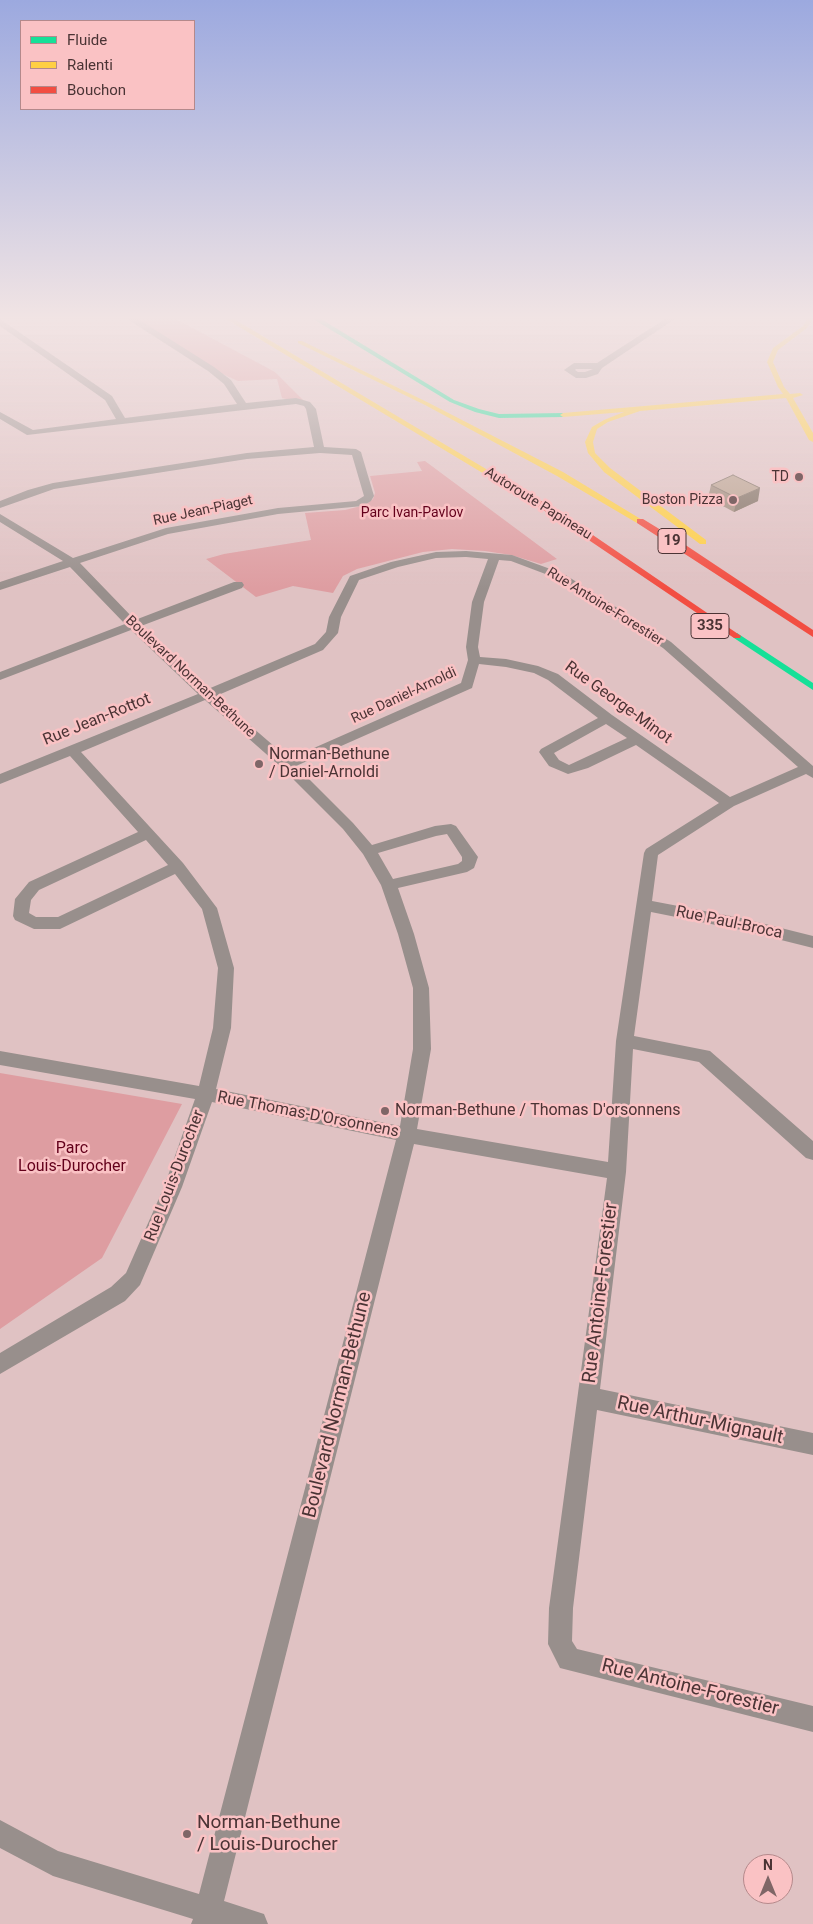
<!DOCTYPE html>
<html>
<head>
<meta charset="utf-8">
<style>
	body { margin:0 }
	#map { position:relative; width:813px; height:1924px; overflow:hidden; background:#e0c2c3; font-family:Roboto,sans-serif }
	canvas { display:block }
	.legend { position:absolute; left:20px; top:20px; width:175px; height:90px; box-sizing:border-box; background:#fac2c4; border:1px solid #b4898b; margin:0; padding:6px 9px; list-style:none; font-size:15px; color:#4b3435 }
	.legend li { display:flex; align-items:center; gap:10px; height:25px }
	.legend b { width:25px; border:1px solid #b4898b }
	.north { position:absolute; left:743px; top:1854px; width:50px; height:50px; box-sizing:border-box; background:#fac2c4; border:1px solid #b4898b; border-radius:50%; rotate:0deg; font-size:14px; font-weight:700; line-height:20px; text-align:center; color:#4b3435 }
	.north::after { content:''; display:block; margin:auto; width:18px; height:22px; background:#7f6667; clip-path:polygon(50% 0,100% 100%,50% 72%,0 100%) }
</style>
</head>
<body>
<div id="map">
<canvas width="813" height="1924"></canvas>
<ul class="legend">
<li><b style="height:6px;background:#16e098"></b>Fluide</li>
<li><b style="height:6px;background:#ffcf43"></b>Ralenti</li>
<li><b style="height:6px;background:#f24e42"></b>Bouchon</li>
</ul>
<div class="north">N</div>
</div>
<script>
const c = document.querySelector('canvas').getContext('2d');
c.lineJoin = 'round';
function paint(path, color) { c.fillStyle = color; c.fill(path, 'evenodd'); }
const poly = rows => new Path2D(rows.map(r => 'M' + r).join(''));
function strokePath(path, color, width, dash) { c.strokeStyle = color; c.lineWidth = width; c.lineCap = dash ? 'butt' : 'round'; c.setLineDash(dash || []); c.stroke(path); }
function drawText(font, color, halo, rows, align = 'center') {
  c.font = font + ' Roboto,sans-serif'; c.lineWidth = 5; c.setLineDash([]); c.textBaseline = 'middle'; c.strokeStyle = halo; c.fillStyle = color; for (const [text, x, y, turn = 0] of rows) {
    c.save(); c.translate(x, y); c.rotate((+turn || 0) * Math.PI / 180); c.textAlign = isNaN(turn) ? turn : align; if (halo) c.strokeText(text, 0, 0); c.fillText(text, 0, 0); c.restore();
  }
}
const green = poly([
	[131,319,176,319,275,372,307,404,282,398,277,379,238,381,211,369],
	[425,461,557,559,541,564,511,555,485,551,452,549,423,552,357,569,343,576,333,593,293,586,256,597,206,559,224,554,311,540,305,513,345,510,365,505,373,499,375,493,370,476,422,471,417,462],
	[0,1073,182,1104,102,1258,0,1329]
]);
const street = poly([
	[0,319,112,396,125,418,237,404,224,384,208,371,127,319,138,319,214,367,231,380,246,403,296,398,310,402,316,409,324,447,356,449,361,452,374,496,371,501,363,506,278,514,168,534,80,563,135,620,234,582,242,582,244,585,242,588,141,626,208,689,315,644,326,632,329,617,350,576,391,562,436,552,466,551,512,555,564,574,671,642,813,766,813,778,806,774,734,806,658,855,652,901,741,918,813,936,813,948,741,930,651,912,634,1036,710,1051,813,1141,813,1160,806,1158,699,1062,633,1049,626,1172,600,1389,813,1433,813,1455,597,1410,573,1608,572,1641,577,1649,813,1706,813,1732,560,1668,548,1644,549,1608,607,1178,414,1144,224,1901,264,1914,268,1924,191,1924,193,1919,53,1876,0,1848,0,1820,58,1851,199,1894,396,1140,212,1102,182,1187,140,1285,125,1301,0,1374,0,1353,111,1287,126,1273,164,1187,195,1099,0,1065,0,1051,199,1086,213,1028,218,968,202,909,175,874,60,929,34,929,15,920,13,916,15,899,29,882,138,832,70,756,0,784,0,774,198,694,131,630,0,680,0,672,125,624,70,567,0,590,0,582,63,561,0,522,0,514,73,558,166,528,278,508,356,501,364,496,352,455,320,453,247,459,54,489,0,508,0,501,28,490,53,483,247,453,314,447,306,409,304,406,296,404,27,435,0,419,0,412,33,430,116,419,105,400,0,326,0,319],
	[466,557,488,559,472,602,466,647,468,660,461,683,289,759,216,696,323,650,338,633,341,617,359,580,398,567,436,558,466,557],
	[499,560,511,561,556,578,663,648,798,767,730,797,612,715,558,674,538,666,506,659,480,657,478,647,484,602,499,560],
	[479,664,506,667,534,673,548,680,598,718,541,749,539,752,549,766,568,774,588,768,636,745,719,803,646,849,644,853,616,1041,608,1162,417,1129,431,1049,429,988,414,934,398,888,467,872,474,868,478,857,456,826,451,824,435,826,372,845,353,823,296,766,472,688,479,664],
	[205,700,282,768,343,829,363,854,381,885,398,934,413,988,413,1049,400,1126,216,1089,231,1028,234,968,217,908,183,863,81,752,205,700],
	[606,724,627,738,569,765,559,760,554,753,606,724],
	[447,834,462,857,462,861,458,864,393,879,378,853,436,836,447,834],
	[146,840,168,865,58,917,36,917,29,913,31,900,39,890,146,840],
	[665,319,675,319,602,368,598,374,586,378,576,378,564,370,574,363,597,363,665,319],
	[576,369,593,369,585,372,578,372,575,370,576,369]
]);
const fast = poly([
	[313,319,321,319,454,400,479,409,499,414,563,413,566,415,563,417,499,418,475,412,450,402,313,319],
	[737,633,813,683,813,690,734,638,733,636,737,633]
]);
const slow = poly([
	[226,319,234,319,518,488,511,490,226,319],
	[807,319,813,319,807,328,778,350,773,362,784,387,790,394,800,393,803,395,793,398,813,433,813,442,809,440,786,398,640,411,608,422,597,429,593,442,595,453,610,468,706,540,706,544,700,544,604,472,588,453,585,442,592,427,604,420,624,412,563,417,560,415,563,413,783,394,778,387,767,362,773,348,803,326,807,319],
	[298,341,302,341,429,403,563,472,644,521,637,523,557,476,425,405,298,343,298,341]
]);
const jam = poly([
	[511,486,517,486,562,514,741,636,740,638,734,638,556,518,511,490,511,486],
	[637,519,643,519,687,546,813,630,813,637,637,523,637,519]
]);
const wall = poly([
	[711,485,758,501,734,512,708,498]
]);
const shadedWall = poly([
	[760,488,758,501,734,512,737,498]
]);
const building = poly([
	[733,475,760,488,737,498,711,485,733,475]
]);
const markers = [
	[799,477,5,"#7f6667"],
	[733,500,5,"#7f6667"],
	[259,764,5,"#7f6667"],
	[385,1111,5,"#7f6667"],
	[187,1834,5,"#7f6667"]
];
const farPoinames = [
	["TD",789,477],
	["Boston Pizza",723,500]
];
const farStreetnames = [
	["Autoroute Papineau",538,504,32],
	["Rue Jean-Piaget",203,511,-12],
	["Rue Antoine-Forestier",605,607,32],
	["Boulevard Norman-Bethune",190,677,43],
	["Rue Daniel-Arnoldi",404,696,-25]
];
const farParknames = [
	["Parc Ivan-Pavlov",412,513]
];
const shields = [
	[672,541,28],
	[710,626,38]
];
const shieldNames = [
	["19",672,541],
	["335",710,626]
];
const streetNames = [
	["Rue George-Minot",618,703,36],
	["Rue Jean-Rottot",97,720,-22],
	["Rue Paul-Broca",729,923,12],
	["Rue Thomas-D'Orsonnens",308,1115,11],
	["Rue Louis-Durocher",175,1176,-69]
];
const poiNames = [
	["Norman-Bethune",269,755],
	["/ Daniel-Arnoldi",269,773],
	["Norman-Bethune / Thomas D'orsonnens",395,1111]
];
const parkNames = [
	["Parc",72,1149],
	["Louis-Durocher",72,1167]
];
const nearStreetnames = [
	["Rue Antoine-Forestier",601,1293,-83],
	["Boulevard Norman-Bethune",338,1405,-76],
	["Rue Arthur-Mignault",700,1421,12],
	["Rue Antoine-Forestier",690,1688,14]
];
const nearPoinames = [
	["Norman-Bethune",197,1823],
	["/ Louis-Durocher",197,1845]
];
paint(green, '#de9da1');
paint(street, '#988f8c');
paint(fast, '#16e098');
paint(slow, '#ffcf43');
paint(jam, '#f24e42');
paint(wall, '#a08a7b');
paint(shadedWall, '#827164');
paint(building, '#baa18f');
strokePath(building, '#827164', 1);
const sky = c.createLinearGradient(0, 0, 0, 589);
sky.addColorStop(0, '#9ca9df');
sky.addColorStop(0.54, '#f1e4e4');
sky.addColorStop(1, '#f1e4e400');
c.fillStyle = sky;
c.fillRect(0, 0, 813, 589);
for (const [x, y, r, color] of markers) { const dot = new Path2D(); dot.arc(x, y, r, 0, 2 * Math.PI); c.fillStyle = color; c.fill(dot); strokePath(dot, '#fac2c4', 2); }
drawText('14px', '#4b3435', '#fac2c4', farPoinames, 'right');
drawText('14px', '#4b3435', '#fac2c4', farStreetnames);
drawText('14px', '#63001b', '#fac2c4', farParknames);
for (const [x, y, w] of shields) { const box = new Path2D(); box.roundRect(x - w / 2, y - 12.5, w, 25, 4); c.fillStyle = '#fac2c4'; c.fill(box); strokePath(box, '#4b3435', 1); }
drawText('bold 15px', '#4b3435', null, shieldNames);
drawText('16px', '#4b3435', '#fac2c4', streetNames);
drawText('16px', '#4b3435', '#fac2c4', poiNames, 'left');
drawText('16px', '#63001b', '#fac2c4', parkNames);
drawText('19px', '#4b3435', '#fac2c4', nearStreetnames);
drawText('19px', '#4b3435', '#fac2c4', nearPoinames, 'left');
</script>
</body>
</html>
